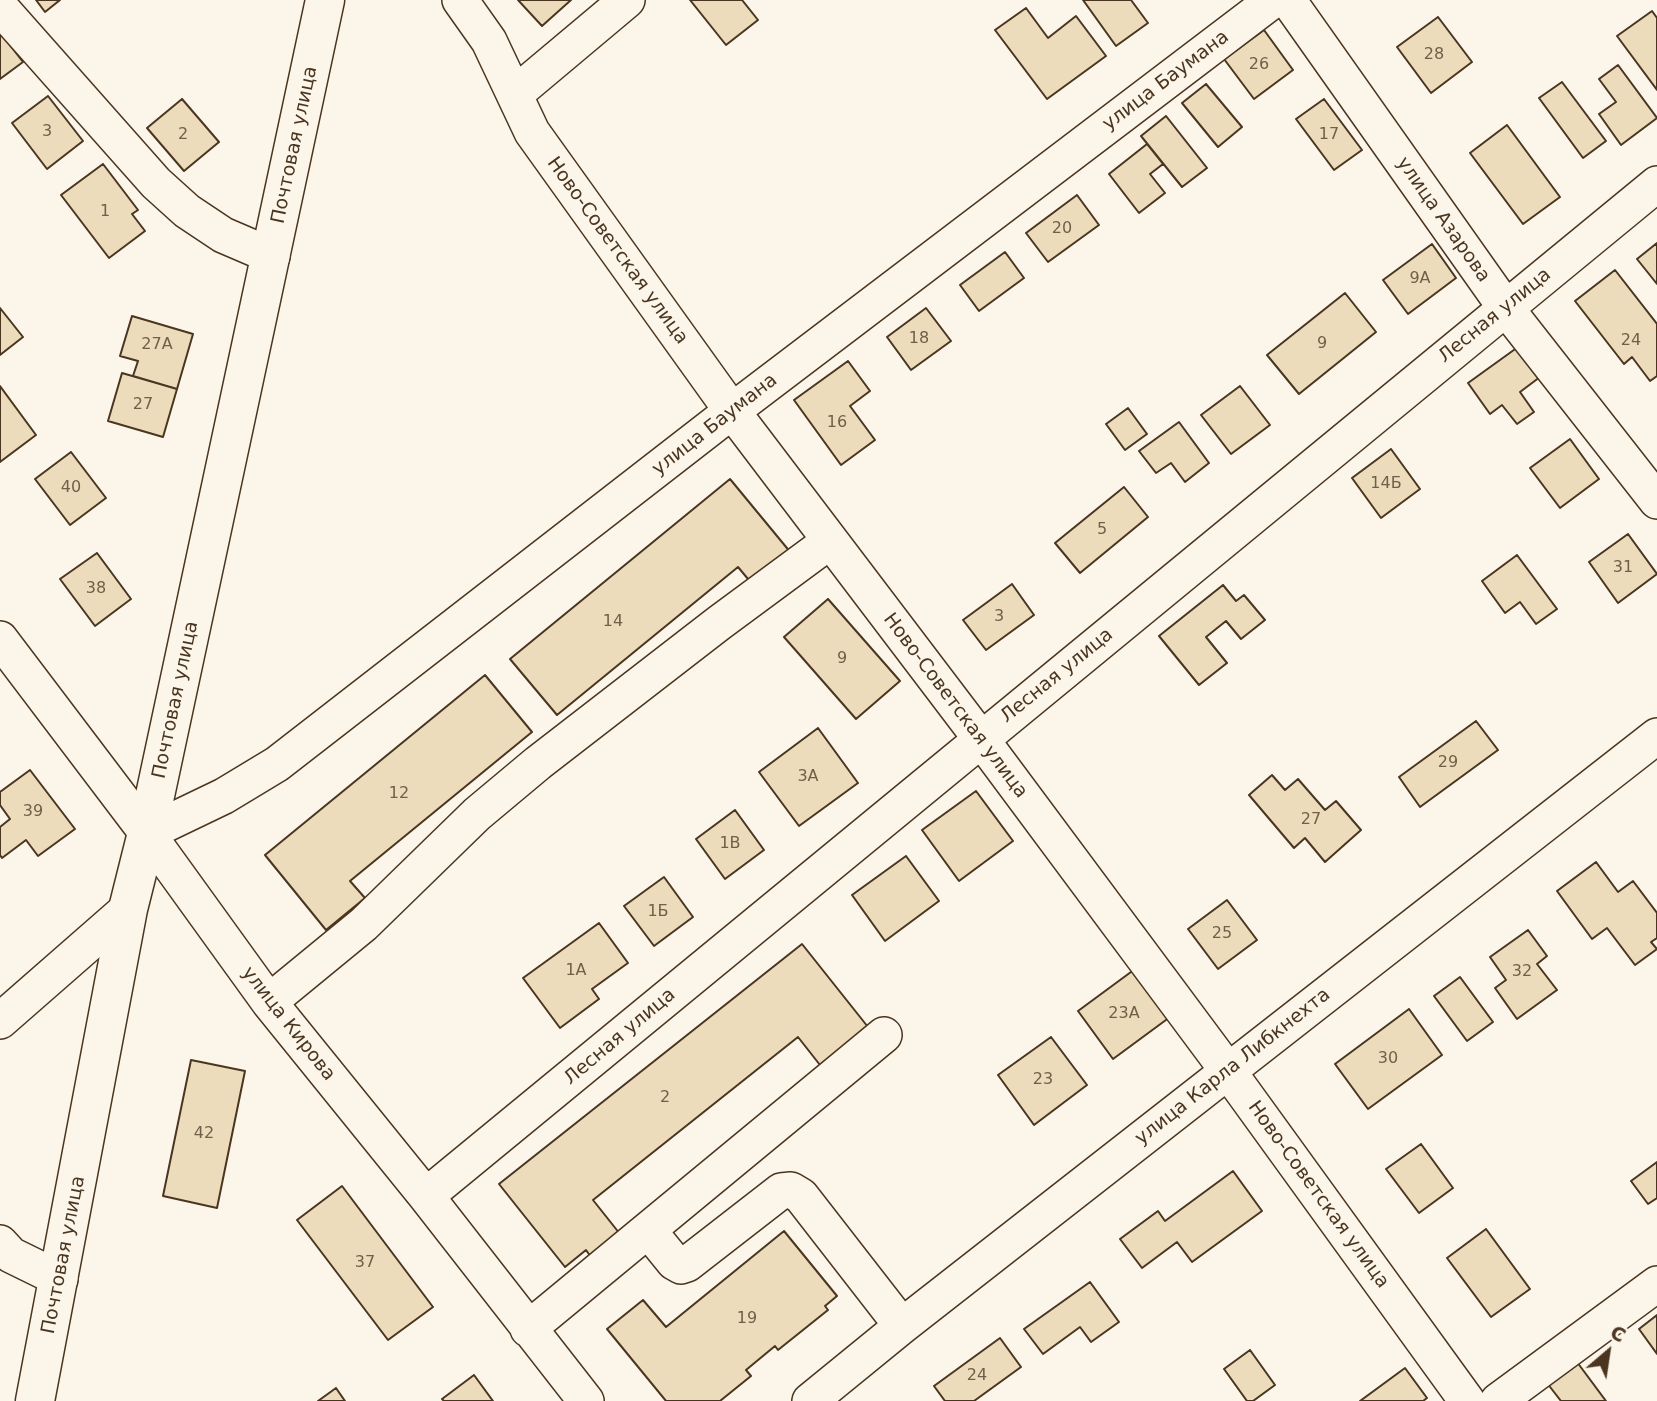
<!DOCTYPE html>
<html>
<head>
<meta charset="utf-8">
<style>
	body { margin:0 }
	#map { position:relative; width:1657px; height:1401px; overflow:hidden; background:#fbf6e9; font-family:"DejaVu Sans",sans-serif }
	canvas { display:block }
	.north { position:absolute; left:1573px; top:1317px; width:70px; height:70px; -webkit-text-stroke:5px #fbf6e9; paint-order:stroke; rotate:29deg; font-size:19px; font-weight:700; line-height:28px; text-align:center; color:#4a3520 }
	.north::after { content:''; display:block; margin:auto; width:24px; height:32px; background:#4a3520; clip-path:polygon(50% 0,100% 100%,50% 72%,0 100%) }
</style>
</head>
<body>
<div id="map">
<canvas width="1657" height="1401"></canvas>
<div class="north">С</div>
</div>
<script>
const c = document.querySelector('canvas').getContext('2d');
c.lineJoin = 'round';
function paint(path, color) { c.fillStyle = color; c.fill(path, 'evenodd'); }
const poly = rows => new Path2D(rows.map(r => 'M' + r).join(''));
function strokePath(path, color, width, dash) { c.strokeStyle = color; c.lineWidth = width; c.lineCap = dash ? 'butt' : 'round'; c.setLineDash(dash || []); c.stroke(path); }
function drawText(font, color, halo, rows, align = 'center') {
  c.font = font + ' "DejaVu Sans",sans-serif'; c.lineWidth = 5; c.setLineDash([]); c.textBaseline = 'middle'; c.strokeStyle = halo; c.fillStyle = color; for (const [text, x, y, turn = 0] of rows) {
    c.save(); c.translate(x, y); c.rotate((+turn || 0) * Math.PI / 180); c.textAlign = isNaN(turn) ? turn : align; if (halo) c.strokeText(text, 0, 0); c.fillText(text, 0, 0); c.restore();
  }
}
const building = poly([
	[36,0,60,0,45,12,36,0],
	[518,0,571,0,542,26,518,0],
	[690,0,742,0,758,20,726,45,690,0],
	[1083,0,1131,0,1148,23,1116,46,1083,0],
	[1026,8,1048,38,1076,16,1106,56,1047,99,995,30,1026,8],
	[1652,11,1657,18,1657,90,1617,36,1652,11],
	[1438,17,1472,62,1431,93,1397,47,1438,17],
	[1264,30,1293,70,1254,99,1224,59,1264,30],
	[0,32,23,62,0,79,0,32],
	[1618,65,1657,118,1621,145,1599,114,1616,102,1599,79,1618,65],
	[1562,82,1606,141,1583,158,1539,98,1562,82],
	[1206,84,1242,127,1218,147,1182,103,1206,84],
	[48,96,83,141,47,169,12,123,48,96],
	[182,99,219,142,184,171,147,128,182,99],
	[1324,99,1362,150,1334,170,1296,119,1324,99],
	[1166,116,1207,168,1182,187,1141,136,1166,116],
	[1507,125,1560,197,1523,224,1470,153,1507,125],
	[1147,144,1163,164,1150,174,1165,193,1139,213,1109,174,1147,144],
	[103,164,138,210,132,214,145,231,109,258,61,195,103,164],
	[1077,195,1099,225,1048,262,1026,233,1077,195],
	[1657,243,1657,284,1637,259,1657,243],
	[1432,244,1456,278,1408,314,1383,280,1432,244],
	[1005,252,1024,278,979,311,960,285,1005,252],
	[1615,270,1657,324,1657,376,1650,381,1632,357,1624,364,1575,301,1615,270],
	[1345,293,1376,332,1299,394,1267,355,1345,293],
	[0,308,23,337,0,355,0,308],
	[926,308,951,341,911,370,887,337,926,308],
	[132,316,193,334,177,389,133,376,138,361,120,356,132,316],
	[1518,347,1540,377,1520,392,1534,412,1517,424,1502,405,1490,414,1468,383,1518,347],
	[848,361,870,391,850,406,875,440,841,465,794,400,848,361],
	[122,373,177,389,163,437,108,421,122,373],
	[0,386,36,435,0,462,0,386],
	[1240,386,1270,425,1231,454,1201,415,1240,386],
	[1128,408,1147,434,1125,450,1106,424,1128,408],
	[1179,422,1209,463,1185,482,1171,463,1156,473,1139,451,1179,422],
	[1570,439,1599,479,1560,508,1530,468,1570,439],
	[1391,449,1420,489,1381,518,1352,478,1391,449],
	[71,452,106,498,70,525,35,479,71,452],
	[730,479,791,553,753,585,738,567,557,715,510,659,730,479],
	[1124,487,1148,517,1080,573,1055,543,1124,487],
	[1628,534,1657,574,1618,603,1589,562,1628,534],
	[97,553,131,599,95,626,60,579,97,553],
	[1517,555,1557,609,1536,624,1520,602,1505,613,1482,581,1517,555],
	[1012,584,1034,615,986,650,963,620,1012,584],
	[1223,585,1236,601,1244,595,1265,620,1241,639,1226,621,1206,637,1227,663,1199,685,1159,636,1223,585],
	[828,599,900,681,856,719,784,637,828,599],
	[485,675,532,732,350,881,365,898,326,930,265,855,485,675],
	[1476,721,1498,750,1420,807,1399,777,1476,721],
	[818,728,858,783,799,826,759,772,818,728],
	[30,770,75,829,38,856,26,840,2,858,0,855,0,827,10,819,0,805,0,792,30,770],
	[1272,775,1285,790,1298,779,1325,810,1336,801,1361,830,1325,862,1305,838,1294,848,1249,795,1272,775],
	[976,791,1013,841,959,881,922,830,976,791],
	[735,810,764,850,725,879,696,839,735,810],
	[906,856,939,901,885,941,852,895,906,856],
	[1596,862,1618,892,1633,881,1657,913,1657,938,1651,942,1657,949,1635,965,1607,928,1592,939,1557,891,1596,862],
	[664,877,693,917,654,946,624,906,664,877],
	[1227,900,1257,940,1218,969,1188,929,1227,900],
	[599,923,628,963,592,989,599,999,560,1028,523,978,599,923],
	[1528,930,1547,956,1537,964,1557,990,1517,1019,1495,988,1506,980,1490,957,1528,930],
	[802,944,868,1027,820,1065,798,1037,593,1200,620,1234,591,1257,586,1250,565,1267,499,1184,802,944],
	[1135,969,1170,1017,1113,1059,1078,1011,1135,969],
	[1460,977,1493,1022,1467,1041,1434,996,1460,977],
	[1409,1009,1442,1055,1368,1109,1335,1064,1409,1009],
	[1051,1037,1087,1085,1034,1125,998,1075,1051,1037],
	[191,1060,245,1071,217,1208,163,1196,191,1060],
	[1421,1144,1453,1188,1419,1213,1386,1169,1421,1144],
	[1657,1162,1657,1198,1648,1204,1631,1181,1657,1162],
	[1233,1171,1262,1211,1192,1262,1177,1242,1142,1268,1120,1239,1158,1211,1165,1221,1233,1171],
	[342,1186,433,1307,388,1340,297,1220,342,1186],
	[1486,1229,1530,1289,1491,1317,1447,1258,1486,1229],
	[784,1231,837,1296,825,1306,828,1310,778,1350,775,1346,746,1370,751,1376,720,1401,666,1401,607,1329,643,1300,666,1327,784,1231],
	[1090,1282,1119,1322,1091,1342,1080,1327,1043,1354,1024,1329,1090,1282],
	[1657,1315,1657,1354,1639,1329,1657,1315],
	[1000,1338,1021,1367,974,1401,945,1401,934,1386,1000,1338],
	[1250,1350,1275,1385,1253,1401,1247,1401,1224,1369,1250,1350],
	[1577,1362,1606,1401,1561,1401,1547,1383,1577,1362],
	[1405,1368,1427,1398,1423,1401,1360,1401,1405,1368],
	[474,1375,493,1401,444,1401,442,1399,474,1375],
	[336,1388,345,1401,318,1401,336,1388]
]);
const minor = poly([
	[460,0,489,41,532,132,732,411,981,739,1228,1071,1467,1401],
	[1288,0,1505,307,1657,501],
	[0,7,156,183,187,211,223,235,272,256],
	[515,94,627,0],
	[0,639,147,833,269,1002,426,1196,586,1401],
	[147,833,224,796,277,764,732,411,1273,0],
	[269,1002,364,924,477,814,538,763,719,623,830,541],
	[0,1021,128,909],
	[426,1196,1657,184],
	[648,1230,674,1262,681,1266,687,1264,781,1191,791,1190,801,1196,902,1326],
	[0,1243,11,1255,60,1279],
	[528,1329,884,1035],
	[810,1401,902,1326,1657,736],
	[1498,1401,1657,1284]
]);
const major = poly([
	[35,1401,128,909,147,833,325,0]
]);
const numberNames = [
	["28",1434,55],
	["26",1259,65],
	["3",47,132],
	["2",183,135],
	["17",1329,135],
	["1",105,212],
	["20",1062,229],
	["9А",1420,279],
	["18",919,339],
	["24",1631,341],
	["9",1322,344],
	["27А",157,345],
	["27",143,405],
	["16",837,423],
	["14Б",1386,484],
	["40",71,488],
	["5",1102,530],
	["31",1623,568],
	["38",96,589],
	["3",999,617],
	["14",613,622],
	["9",842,659],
	["29",1448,763],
	["3А",808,777],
	["12",399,794],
	["39",33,812],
	["27",1311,820],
	["1В",730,844],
	["1Б",658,912],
	["25",1222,934],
	["1А",576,971],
	["32",1522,972],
	["23А",1124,1014],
	["30",1388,1059],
	["23",1043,1080],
	["2",665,1098],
	["42",204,1134],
	["37",365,1263],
	["19",747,1319],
	["24",977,1376]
];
const streetNames = [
	["улица Баумана",1166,81,-37],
	["Почтовая улица",295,145,-78],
	["улица Азарова",1443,220,55],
	["Ново-Советская улица",617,251,54],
	["Лесная улица",1495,316,-39],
	["улица Баумана",715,425,-38],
	["Лесная улица",1057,676,-39],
	["Почтовая улица",176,700,-78],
	["Ново-Советская улица",955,706,53],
	["улица Кирова",288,1024,52],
	["Лесная улица",620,1037,-40],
	["улица Карла Либкнехта",1233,1067,-38],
	["Ново-Советская улица",1318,1195,54],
	["Почтовая улица",64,1255,-79]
];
paint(building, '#ecdcbc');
strokePath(building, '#4a3520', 2);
strokePath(minor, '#4a3520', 38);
strokePath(major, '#4a3520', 41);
strokePath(minor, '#fbf6e9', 35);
strokePath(major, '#fbf6e9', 38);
drawText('16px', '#725f47', null, numberNames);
drawText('19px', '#4a3520', '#fbf6e9', streetNames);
</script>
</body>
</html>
